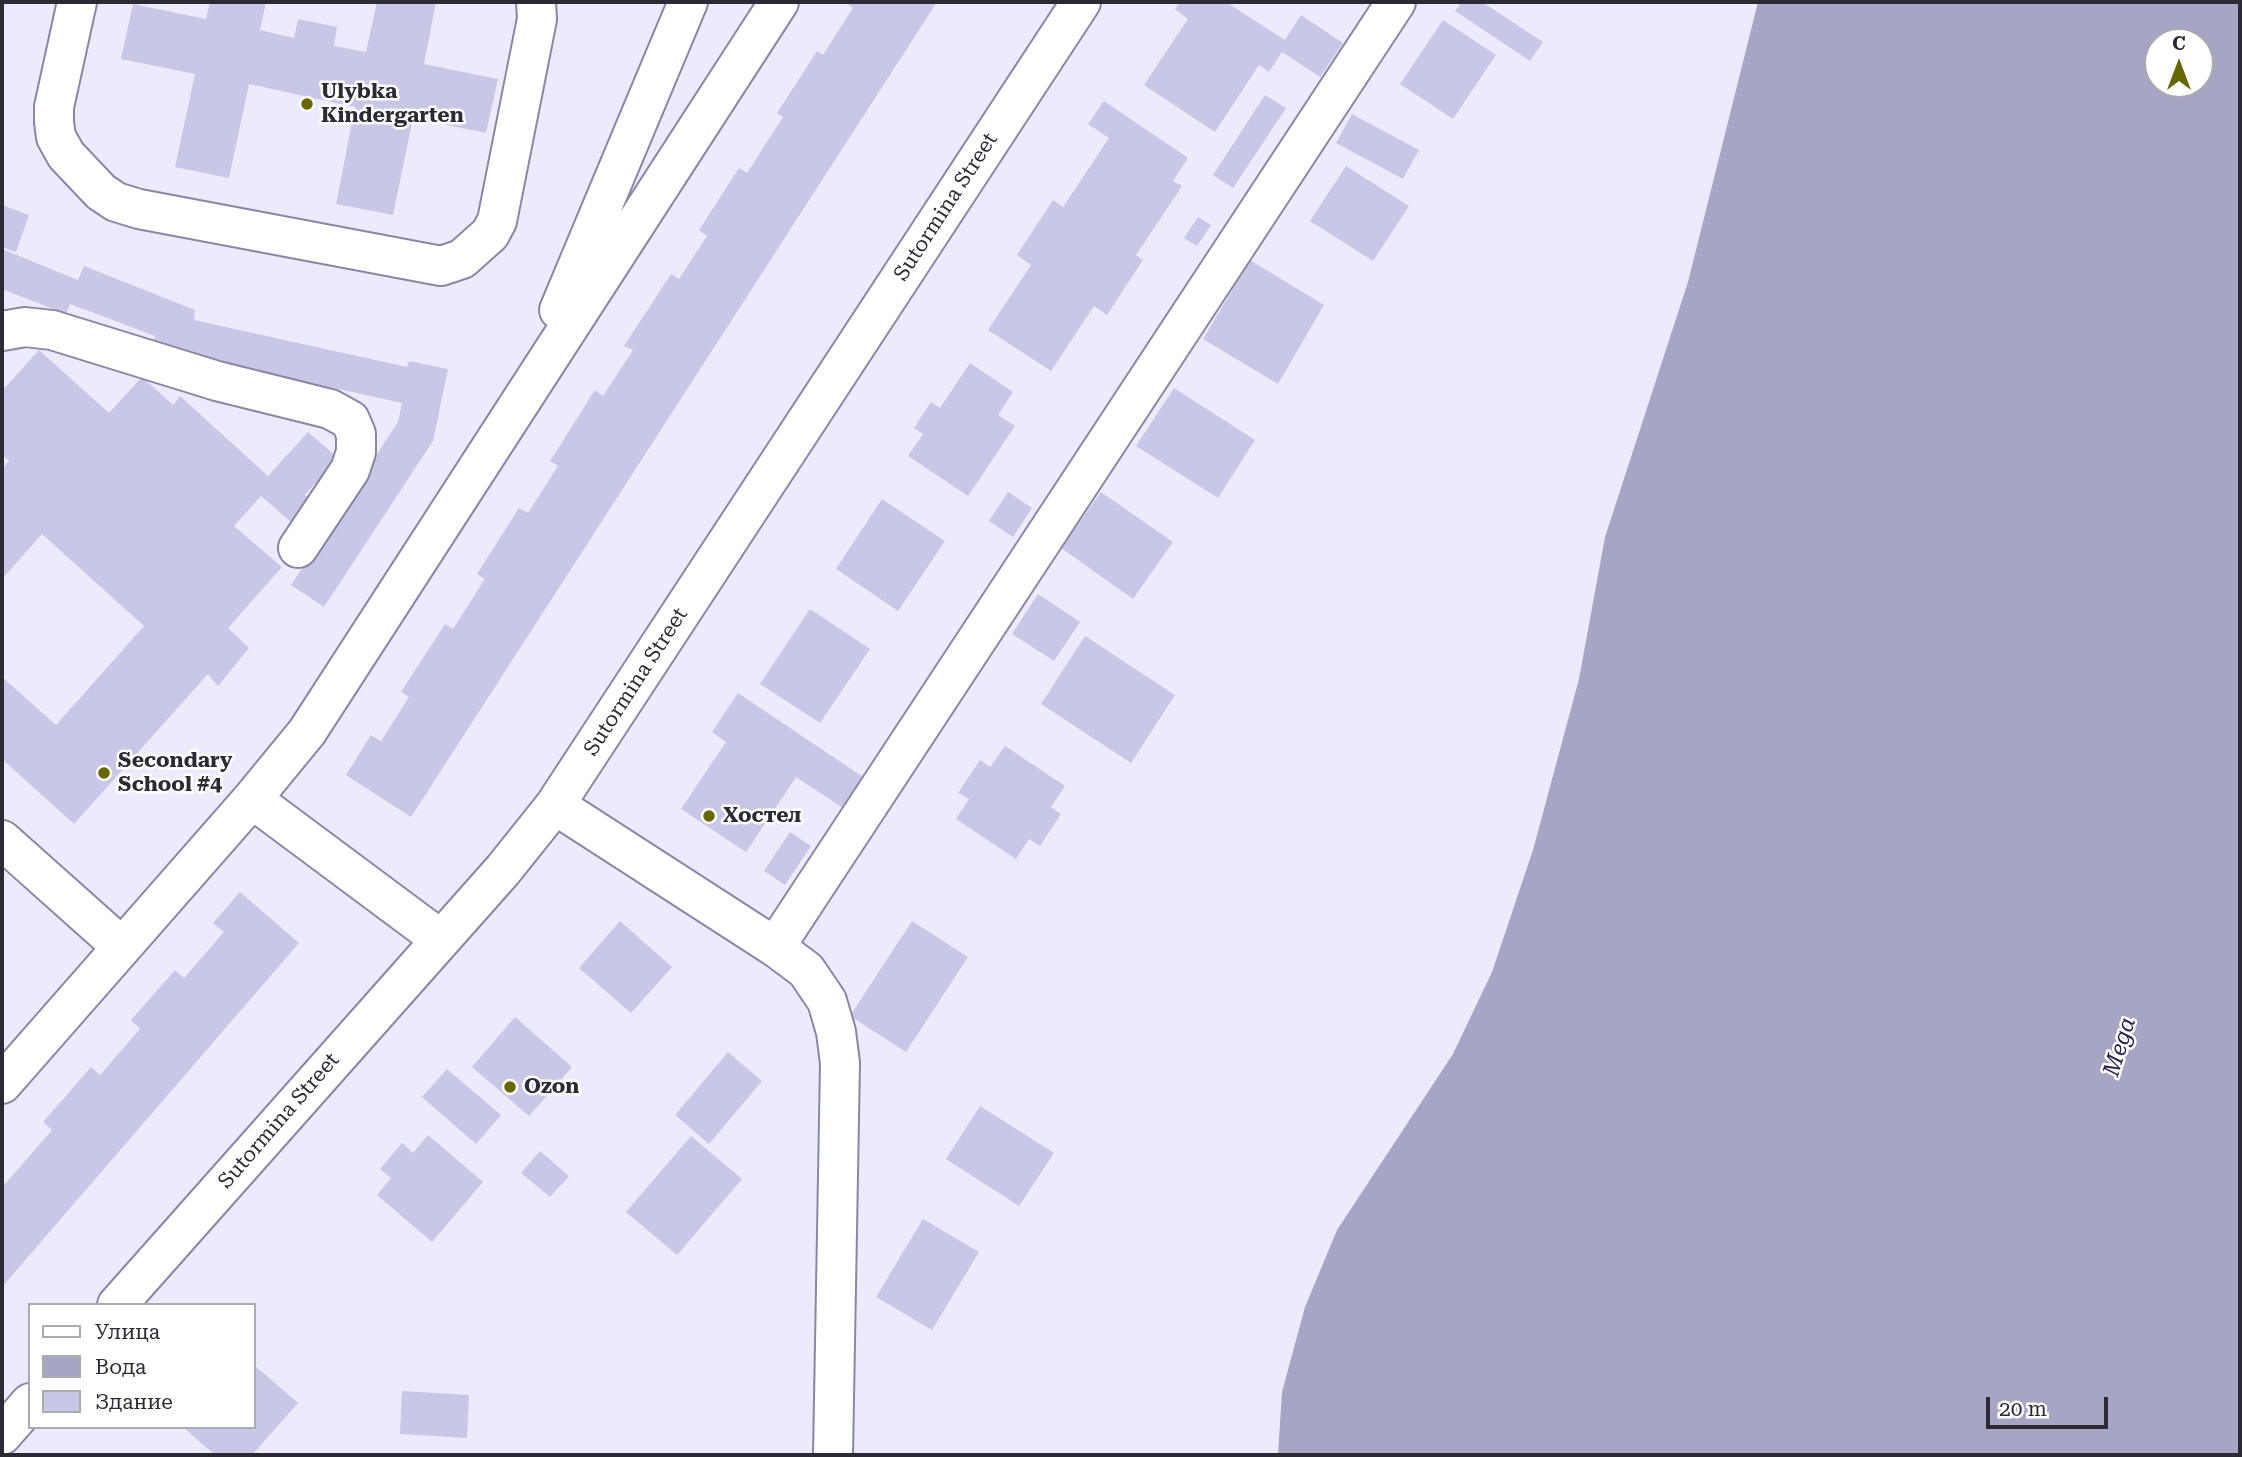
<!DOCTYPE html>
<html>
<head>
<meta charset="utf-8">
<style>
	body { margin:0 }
	#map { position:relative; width:2242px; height:1457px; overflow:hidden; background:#ecebfe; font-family:"Roboto Serif",serif }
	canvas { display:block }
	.frame { position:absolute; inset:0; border:4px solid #2b2b36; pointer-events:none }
	.legend { position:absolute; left:28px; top:1303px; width:228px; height:126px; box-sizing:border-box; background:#fff; border:2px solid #aaaaaf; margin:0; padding:9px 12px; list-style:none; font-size:21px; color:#2b2b36 }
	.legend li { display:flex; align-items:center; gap:14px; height:35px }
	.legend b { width:35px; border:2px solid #aaaaaf }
	.north { position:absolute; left:2144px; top:28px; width:70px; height:70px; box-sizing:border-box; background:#fff; border:2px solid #aaaaaf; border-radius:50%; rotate:0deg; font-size:19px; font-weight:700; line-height:28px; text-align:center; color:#2b2b36 }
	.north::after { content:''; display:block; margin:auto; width:24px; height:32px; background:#686600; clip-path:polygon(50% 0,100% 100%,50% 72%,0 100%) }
	.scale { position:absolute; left:1986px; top:1397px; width:122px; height:32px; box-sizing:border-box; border:4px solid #2b2b36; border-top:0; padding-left:9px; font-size:21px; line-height:24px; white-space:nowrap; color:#2b2b36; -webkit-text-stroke:5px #fff; paint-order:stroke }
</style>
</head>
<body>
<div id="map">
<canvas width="2242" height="1457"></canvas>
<div class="frame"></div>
<ul class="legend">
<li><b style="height:9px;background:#fff"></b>Улица</li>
<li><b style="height:19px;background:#a6a5c3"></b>Вода</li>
<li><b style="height:19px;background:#c8c7e5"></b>Здание</li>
</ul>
<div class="north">С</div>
<div class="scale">20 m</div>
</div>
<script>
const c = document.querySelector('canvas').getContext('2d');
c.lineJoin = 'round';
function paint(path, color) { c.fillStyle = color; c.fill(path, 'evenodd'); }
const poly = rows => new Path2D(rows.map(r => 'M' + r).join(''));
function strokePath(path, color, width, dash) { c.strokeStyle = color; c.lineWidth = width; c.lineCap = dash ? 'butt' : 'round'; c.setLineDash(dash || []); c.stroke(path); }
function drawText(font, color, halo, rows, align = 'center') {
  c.font = font + ' "Roboto Serif",serif'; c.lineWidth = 5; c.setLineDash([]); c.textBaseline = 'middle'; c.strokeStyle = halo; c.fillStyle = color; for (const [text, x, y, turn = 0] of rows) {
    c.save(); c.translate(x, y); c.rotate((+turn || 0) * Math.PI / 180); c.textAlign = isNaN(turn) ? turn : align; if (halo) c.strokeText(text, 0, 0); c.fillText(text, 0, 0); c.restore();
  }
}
const water = poly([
	[1758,2,2240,2,2240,1455,1278,1455,1282,1392,1305,1307,1337,1230,1453,1054,1492,972,1533,850,1579,679,1605,537,1688,282],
	[2158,42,2200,42,2200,84,2158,84]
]);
const building = poly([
	[210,2,266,2,260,30,294,38,298,19,337,27,334,46,366,52,377,2,436,2,424,64,498,79,486,133,413,118,393,215,336,204,355,107,249,84,229,178,175,167,195,74,121,59,133,4,206,19],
	[849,2,937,2,411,817,346,775,371,735,381,741,409,697,401,692,445,624,453,629,485,579,477,574,519,508,528,513,558,466,550,461,595,390,603,396,633,350,624,346,671,274,679,279,707,236,699,230,739,168,747,173,783,117,777,113,817,51,823,55,853,8,848,4],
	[1180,2,1226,2,1285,40,1301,15,1343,43,1320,77,1282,52,1269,72,1259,65,1215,132,1144,85,1188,19,1175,9],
	[1462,2,1482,2,1543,42,1530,61,1455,11],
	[1443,20,1496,55,1453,119,1400,84],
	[1265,95,1286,108,1233,188,1213,175],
	[1104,101,1188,158,1173,181,1182,186,1136,255,1143,260,1107,315,1094,306,1051,371,988,330,1031,265,1017,255,1053,200,1063,207,1109,138,1088,124],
	[1352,114,1419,150,1403,179,1336,143],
	[1346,166,1409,206,1373,261,1310,221],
	[2,205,29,215,16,252,2,247],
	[1198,217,1211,225,1197,246,1184,238],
	[2,249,78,280,84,266,195,310,194,320,407,367,409,361,448,369,433,441,324,607,291,585,398,422,402,403,152,348,155,336,70,304,66,314,2,289],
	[1250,260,1324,305,1278,384,1203,339],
	[39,350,109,413,142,377,173,405,180,396,268,476,308,432,338,458,305,495,312,500,292,523,261,496,234,526,282,567,228,628,249,648,218,686,208,674,74,824,2,759,2,677,56,725,144,626,42,534,2,579,2,469,9,461,2,454,2,391],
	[970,363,1013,392,998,415,1015,426,968,496,908,456,923,434,914,428,931,402,940,408],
	[1174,388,1255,440,1218,498,1136,446],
	[1008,492,1032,508,1013,537,989,521],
	[1101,492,1173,542,1133,599,1061,548],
	[882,499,945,541,898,611,836,569],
	[1038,594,1080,622,1054,661,1012,634],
	[810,609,870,649,820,723,760,684],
	[1085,636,1175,695,1131,763,1041,704],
	[738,693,869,781,849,812,796,777,746,852,681,809,726,742,712,732],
	[1005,746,1065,786,1051,807,1061,814,1040,846,1029,839,1016,859,956,819,969,799,958,793,980,760,990,767],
	[790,832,811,846,785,885,764,871],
	[240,892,299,943,2,1287,2,1181,5,1184,52,1130,43,1122,91,1067,100,1075,140,1029,131,1020,175,970,184,978,224,932,213,923],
	[620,921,672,967,631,1013,579,968],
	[912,921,968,957,906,1052,850,1016],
	[515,1017,572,1067,529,1116,472,1067],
	[728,1052,762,1081,709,1144,675,1115],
	[447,1069,501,1115,476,1144,422,1097],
	[980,1106,1054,1153,1019,1206,946,1159],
	[428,1135,483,1182,432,1242,377,1195,391,1178,380,1169,402,1143,413,1153],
	[691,1136,742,1179,677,1255,626,1212],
	[540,1151,569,1176,550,1197,521,1173],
	[923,1219,979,1252,932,1330,876,1297],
	[254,1365,298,1403,252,1455,215,1455,183,1427,254,1427],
	[402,1391,469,1395,467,1438,400,1434]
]);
const minor = poly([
	[77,2,54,107,54,122,56,137,66,155,101,192,116,202,139,209,441,266,462,259,490,234,497,221,537,19,536,2],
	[559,310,688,2],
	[2,331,25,327,52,330,217,381,330,409,350,420,356,434,356,452,350,470,298,548],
	[252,799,440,939],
	[555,805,775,947,806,970,827,1001,836,1032,840,1063,833,1455],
	[2,840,122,947],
	[775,947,1396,2],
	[2,1084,252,799,307,732,779,2],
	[117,1305,503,870,555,805,1081,2],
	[2,1435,30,1403]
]);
const markers = [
	[307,104,7,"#686600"],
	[104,773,7,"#686600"],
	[709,816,7,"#686600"],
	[510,1087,7,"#686600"]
];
const poiNames = [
	["Ulybka",321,92],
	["Kindergarten",321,116],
	["Secondary",118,761],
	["School #4",118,785],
	["Хостел",723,816],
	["Ozon",524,1087]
];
const streetNames = [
	["Sutormina Street",946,207,-57],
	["Sutormina Street",636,682,-57],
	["Sutormina Street",279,1121,-49]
];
const waterNames = [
	["Mega",2120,1047,-73]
];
paint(water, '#a6a5c3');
paint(building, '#c8c7e5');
strokePath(minor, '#8988a4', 42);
strokePath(minor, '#fff', 38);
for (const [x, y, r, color] of markers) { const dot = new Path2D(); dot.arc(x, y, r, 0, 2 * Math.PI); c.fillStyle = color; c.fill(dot); strokePath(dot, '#fff', 2.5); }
drawText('bold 21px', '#2b2b36', '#fff', poiNames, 'left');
drawText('21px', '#2b2b36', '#fff', streetNames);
drawText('italic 23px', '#28234c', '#fff', waterNames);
</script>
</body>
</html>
